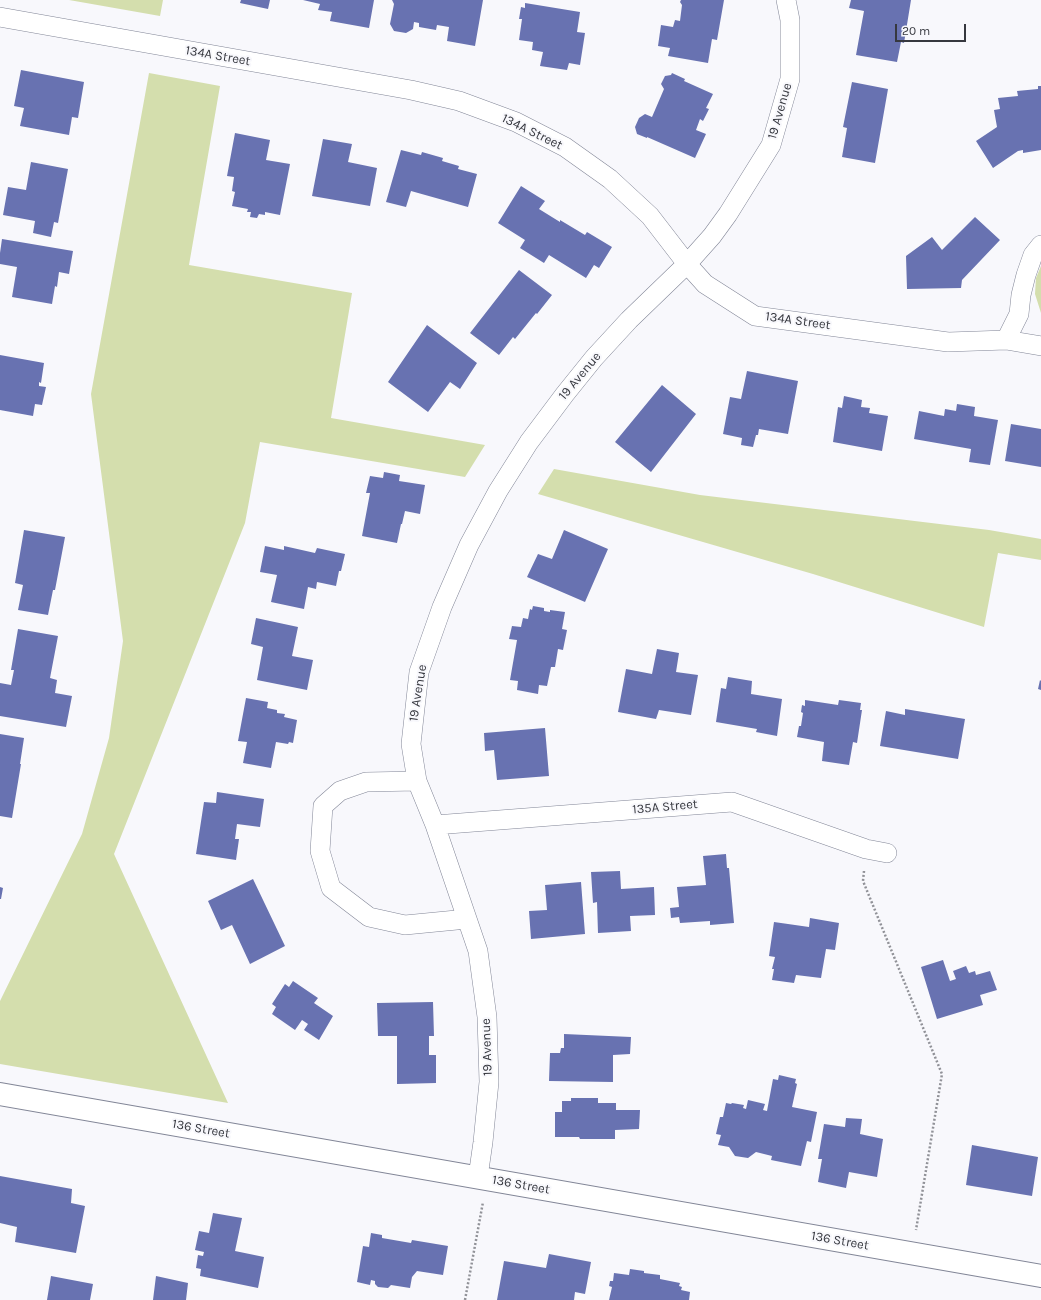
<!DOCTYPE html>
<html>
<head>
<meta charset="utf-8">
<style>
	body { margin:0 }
	#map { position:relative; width:1041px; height:1300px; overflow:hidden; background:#f8f8fc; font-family:Karla,sans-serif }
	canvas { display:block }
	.scale { position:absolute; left:895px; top:24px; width:71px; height:18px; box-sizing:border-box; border:2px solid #36383f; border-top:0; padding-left:5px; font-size:12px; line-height:14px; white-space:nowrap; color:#36383f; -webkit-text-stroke:3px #f8f8fc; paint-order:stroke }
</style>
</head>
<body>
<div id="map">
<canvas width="1041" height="1300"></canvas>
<div class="scale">20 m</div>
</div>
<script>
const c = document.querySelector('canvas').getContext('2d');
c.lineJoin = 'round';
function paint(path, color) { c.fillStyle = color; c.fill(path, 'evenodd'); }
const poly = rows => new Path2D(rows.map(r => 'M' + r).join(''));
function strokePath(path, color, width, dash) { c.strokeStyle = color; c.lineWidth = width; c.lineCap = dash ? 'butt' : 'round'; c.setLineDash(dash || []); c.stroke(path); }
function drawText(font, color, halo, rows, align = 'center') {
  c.font = font + ' Karla,sans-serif'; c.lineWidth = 4; c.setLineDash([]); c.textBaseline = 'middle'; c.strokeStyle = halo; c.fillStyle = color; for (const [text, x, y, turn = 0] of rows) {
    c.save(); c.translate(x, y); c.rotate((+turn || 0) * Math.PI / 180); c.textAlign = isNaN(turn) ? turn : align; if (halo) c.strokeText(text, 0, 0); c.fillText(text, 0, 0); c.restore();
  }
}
const green = poly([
	[69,0,163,0,160,16],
	[149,73,220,86,189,265,352,293,331,418,485,445,465,477,260,442,245,523,114,854,228,1103,0,1064,0,1001,82,834,109,738,123,641,91,394],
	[1041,266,1041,313,1035,294,1036,278],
	[554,469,700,495,989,530,1041,539,1041,560,998,553,984,627,813,574,538,494]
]);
const building = poly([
	[241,0,270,0,268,9,240,3],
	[303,0,374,0,369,28,330,21,332,12,318,10,320,4],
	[392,0,483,0,475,46,447,41,449,27,437,25,436,30,419,27,419,23,414,22,413,29,406,33,394,31,390,24,394,4],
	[681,0,724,0,717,40,712,39,708,63,668,56,670,48,658,46,661,25,673,27,675,20,680,21,682,5,680,2],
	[851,0,911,0,904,43,901,42,897,62,856,55,864,11,849,8],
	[525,3,580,12,577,32,585,33,580,65,569,63,567,70,540,66,543,52,532,50,533,42,519,40,522,19,519,19,521,7,525,8],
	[21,70,84,82,78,118,72,117,69,135,20,126,24,108,14,106],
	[672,73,685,79,684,81,713,94,706,108,709,109,703,121,700,119,696,130,706,134,695,158,647,137,647,138,637,134,635,127,639,118,645,114,652,117,664,89,661,84,665,76,671,75],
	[852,82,888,89,875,163,842,157,847,128,843,127],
	[1038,86,1041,86,1041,150,1023,153,1023,150,1018,151,993,168,976,141,997,127,994,110,1000,109,998,98,1018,96,1017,91,1038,89],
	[235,133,270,140,266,160,290,164,280,215,265,212,265,215,259,214,257,218,250,217,251,212,247,212,248,209,232,206,235,192,232,191,234,177,227,176],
	[323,139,352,144,348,162,377,168,370,206,312,196],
	[401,150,421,155,422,152,443,158,442,161,459,166,458,169,477,174,468,207,411,191,406,207,386,202],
	[31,162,68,169,58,223,54,222,51,237,33,233,35,221,3,215,8,187,26,190],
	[521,186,545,201,539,209,560,222,560,220,585,235,587,232,612,247,599,268,594,265,586,278,549,255,544,263,520,248,525,240,498,223],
	[975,217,1000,240,962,280,961,288,907,289,906,256,932,237,942,250],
	[2,239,73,251,69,274,59,272,57,287,55,286,52,304,12,297,17,267,0,264,0,253],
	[519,270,552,295,537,314,536,313,515,339,513,337,499,355,470,333],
	[427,325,477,363,460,389,450,382,428,412,388,382],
	[0,355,44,363,41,383,39,382,39,386,46,387,42,405,35,404,33,416,0,410],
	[747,371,798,381,788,434,759,429,758,435,756,435,753,447,741,445,742,438,723,434,730,397,741,399],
	[662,385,696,414,651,472,615,442],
	[844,396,862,400,861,407,870,408,869,413,888,416,882,451,833,442,838,407,842,408],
	[957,404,975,407,974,416,998,420,990,465,969,462,971,449,914,439,919,411,944,416,945,409,956,411],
	[1011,424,1041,429,1041,467,1005,461],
	[384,472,400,475,399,481,425,485,420,514,405,511,402,524,401,524,397,543,362,536,370,493,366,493,370,476,383,478],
	[24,530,65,537,55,590,53,590,48,615,18,610,23,585,15,583],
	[564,530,608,549,585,602,527,577,538,554,552,559],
	[265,546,284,550,284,546,315,553,317,548,345,554,341,571,339,571,336,586,317,582,316,589,308,587,304,609,271,602,277,575,260,572],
	[533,606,544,608,544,611,550,612,550,610,565,612,562,629,567,630,563,650,558,649,555,667,551,667,547,686,539,685,538,694,517,690,518,681,510,680,517,640,509,639,512,626,521,627,523,618,528,619,530,609,532,610],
	[256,618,298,627,292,656,313,660,307,690,257,680,263,647,251,644],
	[18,629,58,636,50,678,57,680,55,693,72,696,66,727,0,716,0,683,11,685,14,670,11,670],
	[657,649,679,653,676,672,698,675,691,715,659,710,656,719,618,712,626,669,652,674],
	[728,677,752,681,751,694,782,699,777,736,756,732,757,729,716,722,721,688,726,689],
	[1040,680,1041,681,1041,690,1038,689],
	[246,698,268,702,267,708,277,710,277,713,285,714,284,717,297,720,293,743,289,742,288,744,276,742,271,768,243,763,247,742,238,741],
	[805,700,838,705,839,700,861,703,860,710,862,710,857,743,853,742,849,765,822,761,824,742,797,737,799,726,801,726,803,713,801,712,802,705,805,706],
	[905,709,965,719,958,759,880,746,886,711,905,715],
	[545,728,549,776,497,780,494,750,485,751,484,733],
	[0,734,24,738,20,764,21,764,12,818,0,816],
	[217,792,264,799,260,827,237,824,235,839,239,839,236,860,196,854,204,802,216,803],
	[726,854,727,868,729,868,734,923,710,925,710,921,680,923,679,917,671,918,670,908,679,907,677,887,706,885,703,856],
	[620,871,621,889,654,887,655,915,630,916,631,931,598,933,597,902,593,903,591,872],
	[253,879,285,946,250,964,232,925,221,930,208,901],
	[581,882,585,934,531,939,529,911,547,910,545,885],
	[0,887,3,888,1,899,0,899],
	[810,918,839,923,835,950,826,949,821,978,796,975,794,983,772,980,774,969,772,969,775,957,769,956,774,922,809,927],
	[943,960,950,981,956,979,953,971,966,966,969,973,975,971,976,975,990,971,997,990,980,995,983,1005,937,1019,921,967],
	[293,981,318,998,314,1003,333,1016,319,1040,304,1030,308,1024,302,1020,295,1030,272,1014,276,1007,272,1004,285,984,289,987],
	[433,1002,434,1036,429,1036,429,1055,436,1055,436,1083,397,1084,397,1036,378,1036,377,1003],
	[564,1034,631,1037,630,1054,613,1055,613,1082,549,1081,550,1053,560,1053,561,1048,564,1048],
	[779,1075,796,1079,795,1083,797,1084,792,1107,817,1112,811,1142,807,1141,801,1166,771,1160,772,1156,756,1152,748,1158,735,1156,729,1147,718,1145,721,1135,716,1134,720,1117,723,1117,726,1103,731,1104,732,1103,744,1105,743,1108,746,1109,748,1100,765,1104,763,1110,767,1111,773,1079,778,1080],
	[571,1098,598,1098,598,1103,616,1103,616,1110,640,1110,639,1129,615,1130,615,1139,580,1139,579,1137,555,1137,555,1112,562,1112,562,1101,571,1101],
	[846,1118,862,1119,860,1134,883,1139,877,1177,849,1172,846,1188,818,1182,822,1159,818,1159,824,1124,845,1127],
	[972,1145,1038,1157,1032,1196,966,1185],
	[0,1176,72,1189,71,1203,85,1206,76,1253,15,1242,17,1227,0,1223],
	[213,1213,242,1218,235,1251,264,1257,258,1288,200,1276,201,1269,196,1268,198,1255,203,1256,204,1252,195,1250,199,1231,209,1233],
	[371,1233,382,1235,382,1238,411,1243,412,1240,448,1246,443,1275,417,1271,412,1277,410,1288,391,1285,388,1288,378,1287,375,1284,375,1281,371,1280,370,1285,357,1282,363,1246,369,1247],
	[549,1254,591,1262,585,1294,575,1292,574,1300,497,1300,504,1261,546,1268],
	[630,1269,644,1271,644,1273,660,1275,660,1279,680,1283,679,1286,682,1287,681,1290,690,1292,689,1300,609,1300,612,1287,609,1286,610,1281,613,1281,614,1273,629,1275],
	[51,1276,93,1284,90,1300,47,1300],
	[156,1276,188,1283,186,1300,153,1300]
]);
const path = poly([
	[864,871,863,881,942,1074,916,1230],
	[465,1300,483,1202]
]);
const minor = poly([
	[0,17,411,90,459,101,516,122,565,147,610,179,650,216,687,264,705,284,755,316,948,342,1006,340],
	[1041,245,1033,255,1026,275,1021,295,1019,314,1006,340,1041,346],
	[417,781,366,782,340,791,323,806,320,851,331,888,369,917,405,925,467,919],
	[435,825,732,802,866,849,887,853],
	[478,1177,483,1142,489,1082,487,1017,478,951,435,825,417,781,411,744,419,672,442,607,469,545,498,491,529,442,565,394,594,358,629,320,687,264,712,236,728,214,771,145,790,79,790,20,786,0]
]);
const tertiary = poly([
	[0,1094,1041,1276]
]);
const streetNames = [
	["134A Street",218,56,10],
	["19 Avenue",780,111,-74],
	["134A Street",532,132,26],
	["134A Street",798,321,8],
	["19 Avenue",580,376,-50],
	["19 Avenue",418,693,-81],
	["135A Street",665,807,-5],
	["19 Avenue",487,1047,-92],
	["136 Street",201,1129,10],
	["136 Street",521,1185,10],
	["136 Street",840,1241,10]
];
paint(green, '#d4dead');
paint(building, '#6872b1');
strokePath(minor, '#828697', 20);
strokePath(tertiary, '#828697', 24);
strokePath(path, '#919298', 2.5, [2, 2]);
strokePath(minor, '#fff', 19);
strokePath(tertiary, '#fff', 22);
drawText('13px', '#36383f', '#f8f8fc', streetNames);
</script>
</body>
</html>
